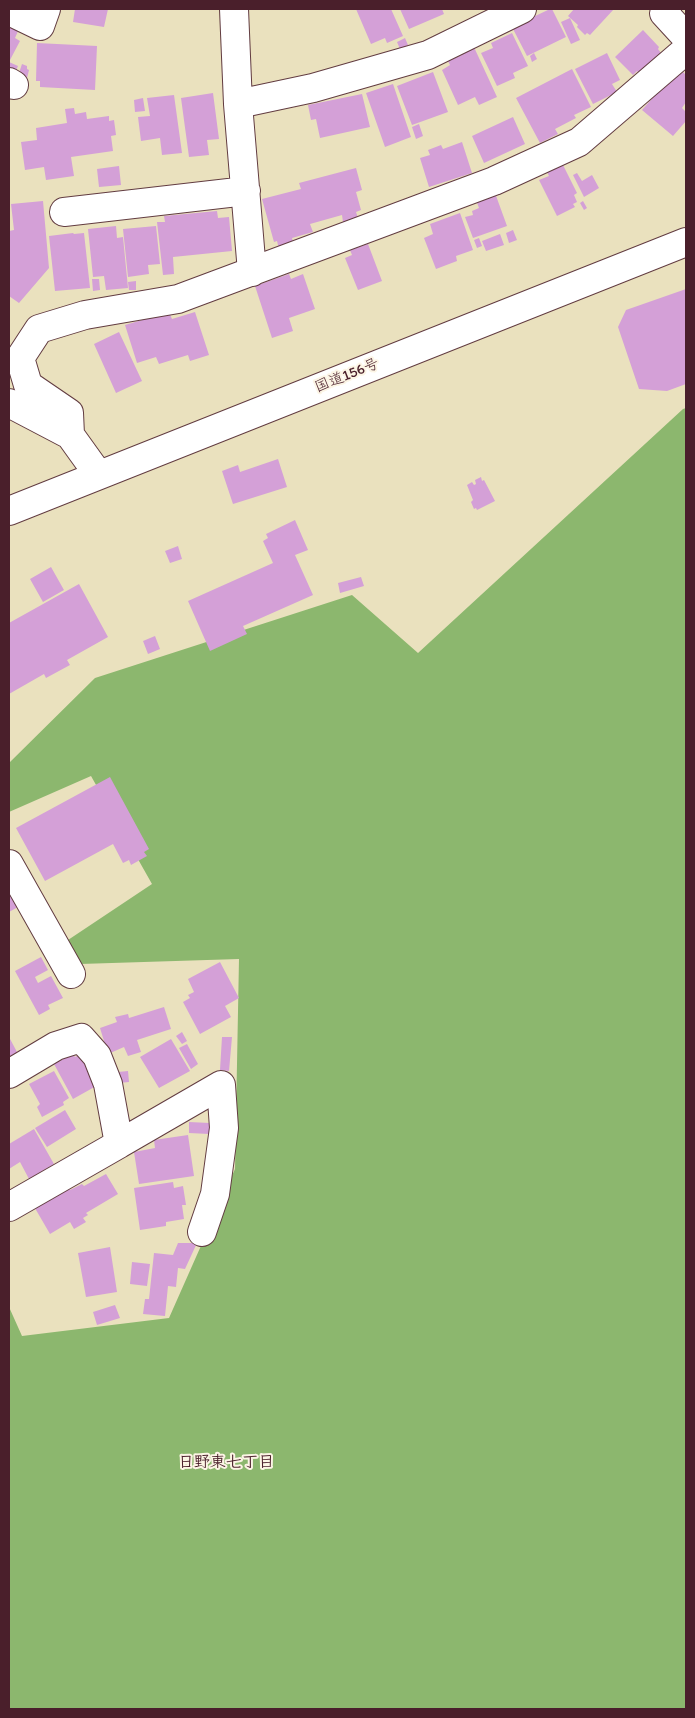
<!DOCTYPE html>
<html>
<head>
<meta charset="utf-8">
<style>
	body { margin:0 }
	#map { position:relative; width:695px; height:1718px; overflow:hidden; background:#eae1be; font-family:Itim,sans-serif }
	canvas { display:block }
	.frame { position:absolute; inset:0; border:10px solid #4a1f2b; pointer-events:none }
</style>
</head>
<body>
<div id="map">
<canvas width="695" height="1718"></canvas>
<div class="frame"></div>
</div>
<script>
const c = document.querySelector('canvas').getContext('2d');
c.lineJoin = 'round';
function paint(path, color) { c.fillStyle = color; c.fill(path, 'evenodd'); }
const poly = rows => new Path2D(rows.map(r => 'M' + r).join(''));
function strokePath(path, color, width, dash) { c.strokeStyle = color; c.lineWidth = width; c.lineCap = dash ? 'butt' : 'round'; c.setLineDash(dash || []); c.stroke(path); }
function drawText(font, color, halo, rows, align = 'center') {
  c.font = font + ' Itim,"Klee One",sans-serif'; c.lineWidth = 4; c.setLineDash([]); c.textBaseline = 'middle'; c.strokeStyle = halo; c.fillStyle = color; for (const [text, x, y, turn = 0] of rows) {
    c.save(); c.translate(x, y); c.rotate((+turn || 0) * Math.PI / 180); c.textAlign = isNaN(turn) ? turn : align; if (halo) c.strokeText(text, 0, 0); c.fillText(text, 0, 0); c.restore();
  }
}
const forest = poly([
	[686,408,686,1709,9,1709,9,1307,22,1336,169,1318,235,1169,239,959,80,964,68,940,152,884,91,776,9,812,9,763,95,678,352,595,418,653,683,409]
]);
const building = poly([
	[75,9,108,9,104,27,73,22],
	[356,9,391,9,403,36,387,43,385,38,371,44],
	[400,9,442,9,444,14,409,29],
	[550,9,552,9,566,37,527,56,512,27],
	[574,9,614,9,590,35,587,33,585,35,577,27,578,25,568,16],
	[570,18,580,40,571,44,561,22],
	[9,24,19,29,15,38,20,41,10,60,9,59],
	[643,30,659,47,658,49,661,53,640,74,637,71,633,75,615,57],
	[512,33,528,66,513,73,515,78,497,86,481,53,493,48,491,43],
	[405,38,408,45,400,49,397,42],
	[37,43,97,46,95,90,40,87,40,81,36,81],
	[473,45,497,97,479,105,475,97,458,105,442,70,450,65,448,61,462,55,461,51],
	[534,53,537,59,532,62,530,56],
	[607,53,620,80,612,84,617,92,593,104,575,69],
	[9,62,18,66,15,73,9,70],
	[22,64,27,66,27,69,29,70,27,78,18,76],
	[572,69,591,107,574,115,576,118,555,129,558,134,540,143,516,98],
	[677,70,681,74,683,72,686,75,686,102,682,108,686,112,686,121,673,136,642,110],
	[433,72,448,112,412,125,397,86],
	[393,84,411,137,385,147,366,93],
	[213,93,219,139,207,140,209,155,189,157,181,98],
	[362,94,370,127,320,138,316,119,311,120,308,105],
	[174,95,182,153,162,155,160,138,141,141,138,117,150,116,147,98],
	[143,98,145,111,135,112,134,100],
	[74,108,75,114,86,112,87,119,109,116,109,121,114,120,116,135,111,136,113,151,71,157,74,176,46,180,44,167,25,170,21,142,37,140,36,128,67,123,65,109],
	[513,117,525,144,484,163,472,136],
	[419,124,423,136,416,139,412,127],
	[462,142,472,173,429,187,420,158,430,155,428,150,441,145,443,149],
	[562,163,577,193,574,195,577,202,573,204,575,207,557,216,539,180,549,176,546,170],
	[119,166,121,185,99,187,97,169],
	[356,168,362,190,356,192,361,210,356,212,358,218,343,222,342,215,310,224,313,232,292,238,294,245,279,249,277,241,274,242,262,199,301,189,299,183],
	[577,173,582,181,592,175,599,188,584,197,573,175],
	[495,193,507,226,473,238,465,217,473,215,472,211,479,208,476,200],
	[43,201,49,268,19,303,9,296,9,231,14,230,11,204],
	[583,201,587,208,584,210,580,203],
	[217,211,218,218,229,217,232,251,173,257,174,274,163,275,157,222,165,222,164,216],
	[460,213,473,250,456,256,457,261,436,269,424,238,433,234,430,224],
	[116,226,117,238,123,237,128,288,106,290,104,276,93,277,88,229],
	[156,226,160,264,148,265,149,274,128,277,123,229],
	[513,230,517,240,509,243,506,233],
	[73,233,74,234,84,233,90,288,55,291,49,236],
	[500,234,504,245,486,251,482,241],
	[479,238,482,246,477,248,474,240],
	[368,244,382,281,358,290,345,258,352,255,350,250],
	[289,274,291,279,303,274,315,309,289,318,293,331,272,338,255,286],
	[92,279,99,279,100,290,93,291],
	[136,281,136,290,129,290,128,282],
	[686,289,686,384,667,391,639,389,618,327,626,310],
	[169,312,172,319,195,312,209,355,190,361,188,355,159,364,156,357,137,363,125,325],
	[119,332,142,381,116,393,94,344],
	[278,459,287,487,233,504,222,471,238,465,240,472],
	[481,477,482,481,484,480,495,501,477,510,476,508,474,509,471,502,473,500,467,485,472,482,474,485,476,484,475,480],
	[295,520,308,550,295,555,313,595,243,626,247,634,210,651,188,601,273,563,263,541,268,538,266,534],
	[178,546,182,559,170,563,165,551],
	[51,567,64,590,43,602,30,579],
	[361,577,364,586,340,593,338,583],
	[79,584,108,637,67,660,70,665,46,678,44,674,9,694,9,623],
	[155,636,160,649,148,654,143,641],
	[110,777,149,849,144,852,147,856,131,865,129,860,123,863,113,844,45,881,16,828],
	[9,890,18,907,9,912],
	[41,957,48,970,35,977,38,983,51,976,63,998,48,1005,50,1009,39,1015,15,971],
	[220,962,239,998,225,1006,231,1017,200,1034,183,1002,190,998,188,995,194,992,188,979],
	[164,1007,171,1029,137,1040,141,1052,128,1056,124,1047,108,1054,100,1028,117,1022,115,1017,128,1014,129,1018],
	[182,1032,187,1041,182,1044,176,1036],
	[9,1037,17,1052,9,1057],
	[222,1037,232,1037,229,1071,220,1070],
	[171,1039,190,1071,159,1088,140,1057],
	[187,1044,198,1064,191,1069,179,1048],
	[84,1052,98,1085,73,1099,54,1064,73,1054,75,1057],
	[54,1071,69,1098,63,1102,64,1105,42,1117,37,1107,40,1104,29,1084],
	[128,1071,129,1082,119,1083,118,1072],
	[65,1110,76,1129,47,1147,35,1128],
	[189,1122,210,1123,209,1134,189,1133],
	[34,1129,54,1164,29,1179,20,1162,9,1169,9,1144],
	[188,1135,194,1176,139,1184,134,1152,155,1148,154,1140],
	[106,1174,118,1194,86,1213,88,1215,83,1218,86,1222,74,1229,70,1222,50,1234,32,1203,66,1183,70,1190,82,1184,84,1186],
	[173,1182,174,1188,183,1186,186,1205,182,1205,184,1219,166,1222,166,1226,140,1230,134,1188],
	[178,1243,197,1243,185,1269,178,1268,176,1287,168,1286,165,1316,143,1314,145,1299,149,1299,154,1253,173,1255],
	[110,1247,117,1292,86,1297,78,1253],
	[132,1262,150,1264,147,1286,130,1284],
	[115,1305,120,1318,97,1325,93,1312]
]);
const minor = poly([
	[234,9,238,104,252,272],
	[667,9,664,13,686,37],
	[9,11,40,26,46,9],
	[9,82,14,85],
	[238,104,313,88,428,55,522,9],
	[64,212,246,191],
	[9,403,70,435,98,474],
	[70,435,69,413,28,385,20,358,39,329,85,315,178,299,494,181,579,142,686,50],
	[9,864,71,974],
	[9,1074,56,1046,81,1038,97,1056,108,1084,119,1144,9,1207],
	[119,1144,221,1085,224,1128,215,1194,202,1232]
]);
const trunk = poly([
	[9,511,686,242]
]);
const streetNames = [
	["国道156号",347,376,-22]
];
const neighbourhoodNames = [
	["日野東七丁目",226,1463]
];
paint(forest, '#8cb76e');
paint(building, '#d4a0d7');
strokePath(minor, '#623c41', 30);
strokePath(trunk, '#623c41', 30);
strokePath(minor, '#fff', 28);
strokePath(trunk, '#fff', 28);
drawText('15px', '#4a1f2b', '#fcf5e5', streetNames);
drawText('bold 16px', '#4a1f2b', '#fcf5e5', neighbourhoodNames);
</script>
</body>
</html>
